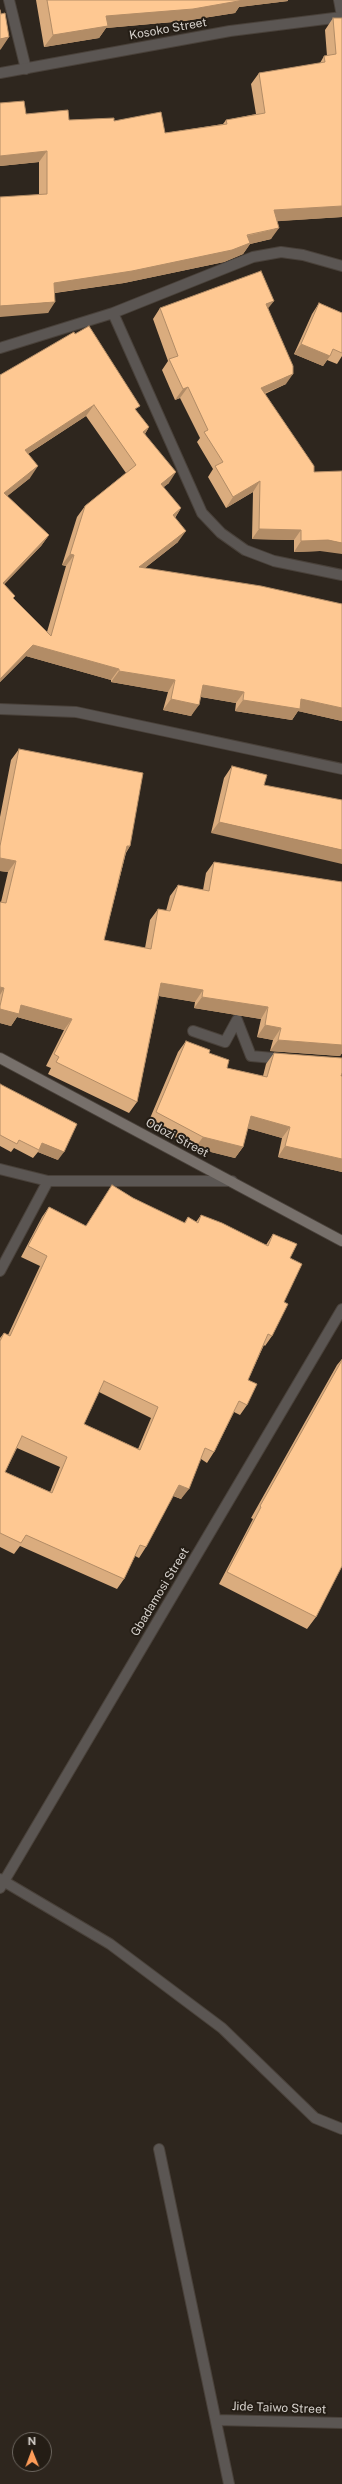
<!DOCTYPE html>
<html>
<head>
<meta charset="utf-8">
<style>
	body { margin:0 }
	#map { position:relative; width:342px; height:2484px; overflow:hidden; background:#2e261e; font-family:"Public Sans",sans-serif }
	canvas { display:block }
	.north { position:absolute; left:12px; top:2432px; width:40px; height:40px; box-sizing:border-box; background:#241d15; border:1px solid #6b655e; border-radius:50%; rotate:359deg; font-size:11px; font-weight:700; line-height:16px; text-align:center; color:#d5d0cb }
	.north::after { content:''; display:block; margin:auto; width:14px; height:18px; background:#fe9c58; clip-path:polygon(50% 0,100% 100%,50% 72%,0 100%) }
</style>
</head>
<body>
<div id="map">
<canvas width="342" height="2484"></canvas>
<div class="north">N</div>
</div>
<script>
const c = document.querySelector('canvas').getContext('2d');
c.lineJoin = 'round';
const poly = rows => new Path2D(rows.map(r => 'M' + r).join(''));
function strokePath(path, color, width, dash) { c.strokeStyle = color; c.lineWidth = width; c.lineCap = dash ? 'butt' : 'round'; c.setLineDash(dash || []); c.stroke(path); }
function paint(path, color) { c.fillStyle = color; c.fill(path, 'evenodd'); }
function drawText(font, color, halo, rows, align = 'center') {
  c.font = font + ' "Public Sans",sans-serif'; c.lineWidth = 4; c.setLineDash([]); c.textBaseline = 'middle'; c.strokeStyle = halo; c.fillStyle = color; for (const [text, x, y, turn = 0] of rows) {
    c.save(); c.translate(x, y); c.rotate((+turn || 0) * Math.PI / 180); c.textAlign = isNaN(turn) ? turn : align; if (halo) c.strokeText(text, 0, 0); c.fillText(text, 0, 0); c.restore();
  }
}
const service = poly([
	[193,1031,225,1042,237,1020,251,1056,284,1059]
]);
const minor = poly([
	[9,0,26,69],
	[339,0,342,16],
	[113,313,202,513,221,533,245,550,274,561,342,575],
	[0,348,113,313,253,257,281,252,303,255,342,266],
	[0,709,76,712,342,769],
	[0,1169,48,1181,232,1181],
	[0,1271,48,1181],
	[0,1879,110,1944,222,2028,315,2118,342,2129],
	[0,1888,342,1309],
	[159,2149,229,2484],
	[216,2420,342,2423]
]);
const tertiary = poly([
	[0,73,230,31,342,17]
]);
const secondary = poly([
	[0,1058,342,1241]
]);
const wall = poly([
	[36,0,288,0,288,1,239,7,235,13,184,21,106,28,99,38,44,47],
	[333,18,342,18,342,217,277,221,271,239,250,244,243,254,224,262,124,283,55,293,48,313,39,194,39,162,0,166,0,103,26,114,69,120,114,121,165,133,223,124,226,120,256,114,251,84,259,73,320,63,324,56,327,56,325,30],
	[319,303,342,313,342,356,337,364,327,360,323,366,294,354,312,314],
	[160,308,268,308,286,384,265,394,320,551,294,552,294,540,252,539,253,492,226,508,208,477,213,469,197,442,200,438,180,398,175,400,162,370,168,361,153,319],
	[75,334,149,427,145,434,169,483,163,487,181,508,175,518,178,542,145,568,342,604,342,721,298,711,292,720,235,711,236,703,201,697,191,716,163,710,168,692,111,682,111,680,26,656,0,682,0,375],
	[86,416,126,473,85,506,77,517,62,565,66,566,47,632,13,599,4,584,41,546,49,535,7,496,30,478,28,454],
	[19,749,130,846,126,853,104,940,145,948,150,920,158,909,166,911,170,896,178,885,203,890,206,873,214,862,342,882,342,1053,340,1056,270,1051,273,1040,257,1037,261,1019,194,1008,195,1002,159,996,137,1102,129,1113,48,1074,51,1068,46,1066,64,1030,17,1017,11,1026,0,1023,0,902,1,902,8,872,0,871,0,817,11,760],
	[232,766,264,785,211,833,224,778],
	[186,1041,209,1053,227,1068,263,1076,266,1064,274,1053,342,1076,342,1172,278,1157,282,1138,247,1128,243,1147,235,1158,195,1148,148,1123,178,1052],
	[0,1084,58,1160,38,1152,33,1158,14,1148,11,1152,0,1146],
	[112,1185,133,1198,184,1223,188,1217,196,1222,201,1215,266,1245,273,1234,290,1258,284,1302,272,1336,265,1346,264,1345,248,1380,247,1405,240,1415,234,1412,214,1452,207,1463,201,1459,181,1499,173,1496,146,1547,139,1558,135,1556,124,1579,117,1589,20,1546,14,1554,0,1547,0,1338,4,1333,8,1335,40,1266,21,1257,42,1217,49,1207,86,1226],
	[99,1392,151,1418,138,1449,84,1424],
	[17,1448,60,1467,50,1492,5,1472],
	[342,1359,342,1566,316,1617,307,1629,219,1584,253,1519,251,1518,337,1365]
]);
const shadedWall = poly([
	[239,0,288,0,288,1,239,7,235,13,184,21,106,28,99,38,44,47,53,35,106,16],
	[9,37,1,49,0,50,0,39],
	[47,151,39,162,0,166,0,156],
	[342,206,342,217,266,222,274,210],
	[279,228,271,239,250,244,243,254,224,262,124,283,46,294,54,283],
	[274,301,266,311,266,304],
	[55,302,48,313,0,317,0,306],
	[301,344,330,356,323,366,294,354],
	[293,374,286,384,253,398,261,388],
	[188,387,180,398,175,400,183,389],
	[94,405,86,416,17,461,25,450],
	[149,427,142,438,143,432],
	[38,466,30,478,0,502,4,493],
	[176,472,169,483,153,496,161,484],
	[260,481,253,492,226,508,233,497],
	[181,508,173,520,173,515],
	[259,529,301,530,294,540,252,539],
	[186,531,178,542,132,578,139,567],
	[49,535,41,546,0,589,3,583],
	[328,540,342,543,342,554,320,551,294,552,301,541],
	[70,554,74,555,66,566,62,565],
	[33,645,119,669,111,680,26,656,0,682,0,679],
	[119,671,175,680,168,692,111,682],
	[203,685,244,692,236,703,196,696],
	[171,699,199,705,191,716,163,710],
	[301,699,342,708,342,721,298,711,292,720,235,711,243,700],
	[219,822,342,850,342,864,211,833],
	[127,846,130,846,122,858],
	[0,858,16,861,8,872,0,871],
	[161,983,203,990,195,1002,153,995],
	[0,987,4,988,0,995],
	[202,997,268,1007,261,1019,194,1008],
	[21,1005,72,1019,64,1030,17,1017,11,1026,0,1023,0,1009],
	[265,1025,281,1028,273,1040,257,1037],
	[278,1040,342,1045,342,1053,340,1056,270,1051],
	[251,1116,290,1127,282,1138,243,1127],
	[203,1137,243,1147,235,1158,195,1148],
	[42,1143,64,1152,58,1160,38,1152],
	[285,1146,342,1159,342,1172,278,1157],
	[179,1485,189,1489,181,1499,172,1495]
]);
const building = poly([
	[47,0,244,0,193,9,106,16,108,26,53,35,47,0],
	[0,10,1,14,5,13,9,37,0,39,0,10],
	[333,18,342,18,342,206,274,210,279,228,247,235,250,243,232,250,132,271,54,283,55,302,0,306,0,197,47,194,47,151,0,156,0,103,24,101,26,114,68,110,69,120,114,118,114,121,161,112,165,133,227,124,226,120,265,113,259,73,325,62,324,56,336,54,333,18],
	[261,271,274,301,266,304,293,366,293,374,261,388,314,466,314,472,342,471,342,543,328,540,301,541,301,530,259,529,260,481,233,497,215,466,223,462,204,432,208,430,188,387,183,389,169,359,178,356,160,308,261,271],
	[319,303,342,313,342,353,333,349,330,356,301,344,319,303],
	[89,326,140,406,135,409,149,427,143,432,176,472,161,484,181,508,173,515,186,531,139,567,261,586,342,604,342,708,301,699,300,709,243,700,244,692,203,685,199,705,171,699,175,680,119,671,119,669,33,645,0,679,0,375,74,332,75,334,89,326],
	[94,405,136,465,85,506,70,554,74,555,51,636,13,598,15,596,3,583,49,535,4,493,38,466,25,450,94,405],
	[19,749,143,773,130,846,127,846,104,940,151,949,158,909,170,911,178,885,209,891,214,862,342,882,342,1045,278,1040,281,1028,265,1025,268,1007,202,997,203,990,161,983,137,1102,56,1062,59,1057,54,1054,72,1019,21,1005,19,1014,0,1009,0,1006,4,988,0,987,0,902,6,903,16,861,0,858,0,846,19,749],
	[232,766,267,775,264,785,342,800,342,850,219,822,232,766],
	[186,1041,210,1050,209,1053,229,1060,227,1068,267,1077,274,1053,342,1058,342,1073,341,1076,342,1076,342,1159,285,1146,290,1127,251,1116,243,1147,203,1137,156,1112,186,1041],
	[0,1084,77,1124,64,1152,42,1143,39,1150,19,1140,17,1144,0,1135,0,1084],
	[112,1185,133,1198,185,1223,188,1217,198,1223,201,1215,222,1223,268,1246,273,1234,297,1244,290,1258,302,1264,284,1302,288,1304,272,1336,268,1334,248,1380,257,1384,247,1405,239,1401,214,1452,205,1448,189,1489,179,1485,146,1547,140,1545,124,1579,26,1535,21,1543,0,1533,0,1341,4,1333,10,1336,47,1256,28,1246,49,1207,86,1226,112,1185],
	[104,1381,158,1407,140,1450,84,1424,104,1381],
	[22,1436,67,1457,52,1493,5,1472,22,1436],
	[342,1360,342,1566,316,1617,227,1572,261,1507,260,1506,342,1360]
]);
const streetNames = [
	["Kosoko Street",168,29,-10],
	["Odozi Street",177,1138,28],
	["Gbadamosi Street",160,1592,-59],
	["Jide Taiwo Street",279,2408,2]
];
strokePath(service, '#49413a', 12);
strokePath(minor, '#49413a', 12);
strokePath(tertiary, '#49413a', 12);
strokePath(secondary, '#49413a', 12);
strokePath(service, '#5b5653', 10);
strokePath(minor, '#5b5653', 10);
strokePath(tertiary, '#5b5653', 10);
strokePath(secondary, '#77706b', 10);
paint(wall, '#daac7e');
paint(shadedWall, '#b28c66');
paint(building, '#fec892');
strokePath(building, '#b28c66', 1);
drawText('12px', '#d5d0cb', '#241d15', streetNames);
</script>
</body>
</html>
